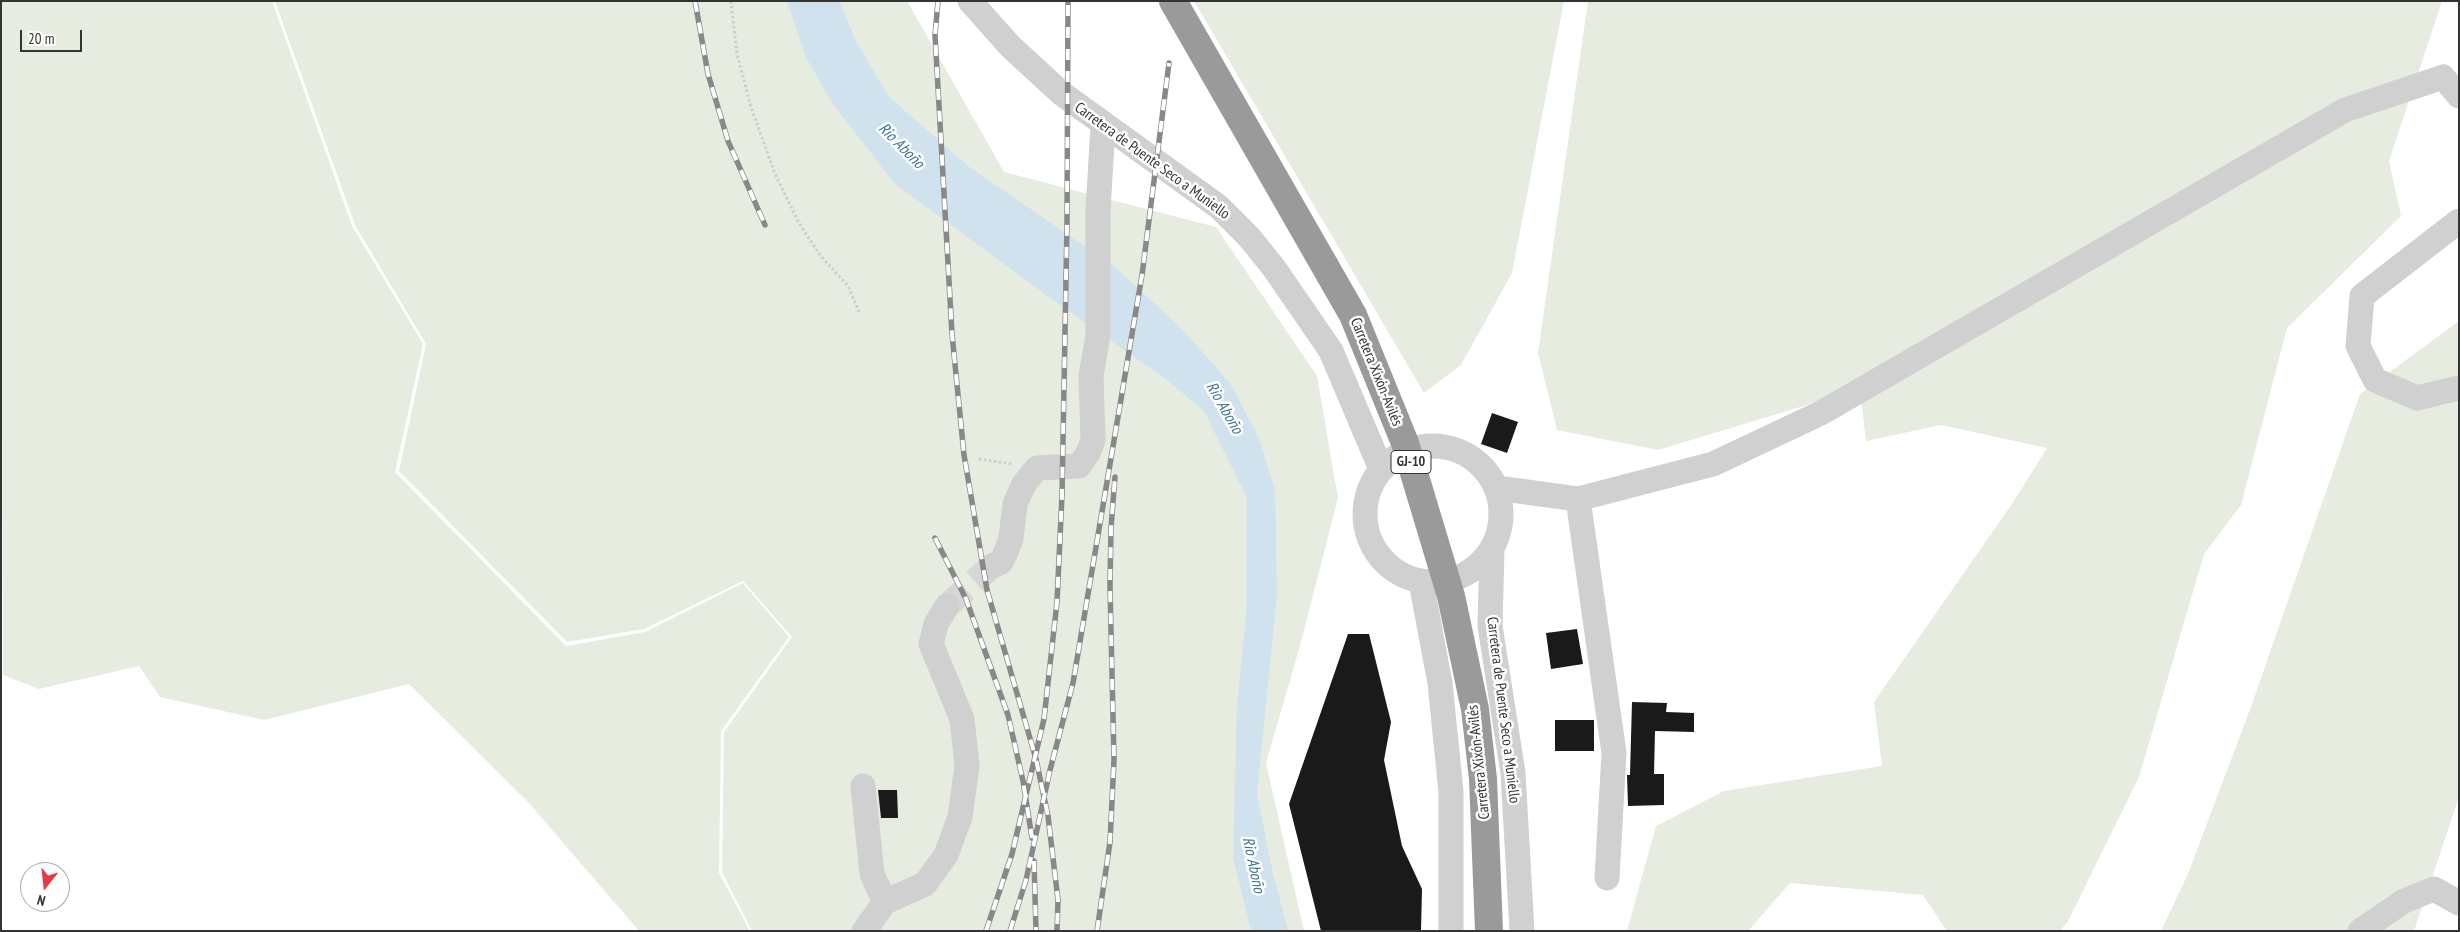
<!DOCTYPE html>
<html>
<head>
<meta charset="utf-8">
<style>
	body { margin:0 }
	#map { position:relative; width:2460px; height:932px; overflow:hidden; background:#fff; font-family:"PT Sans Narrow",sans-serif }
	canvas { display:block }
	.frame { position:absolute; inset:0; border:2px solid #333; pointer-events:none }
	.north { position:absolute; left:20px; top:862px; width:50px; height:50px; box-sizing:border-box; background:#fff; border:1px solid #adadad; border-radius:50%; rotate:196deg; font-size:14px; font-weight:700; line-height:20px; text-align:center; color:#333 }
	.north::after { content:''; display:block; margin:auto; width:18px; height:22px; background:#e63946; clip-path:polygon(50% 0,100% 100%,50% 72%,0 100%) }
	.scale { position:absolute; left:20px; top:30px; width:62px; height:22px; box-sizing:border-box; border:2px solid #333; border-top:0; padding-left:6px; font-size:15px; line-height:18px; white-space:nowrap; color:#333; -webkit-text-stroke:4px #fff; paint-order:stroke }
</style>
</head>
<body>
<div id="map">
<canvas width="2460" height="932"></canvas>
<div class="frame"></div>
<div class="north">N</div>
<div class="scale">20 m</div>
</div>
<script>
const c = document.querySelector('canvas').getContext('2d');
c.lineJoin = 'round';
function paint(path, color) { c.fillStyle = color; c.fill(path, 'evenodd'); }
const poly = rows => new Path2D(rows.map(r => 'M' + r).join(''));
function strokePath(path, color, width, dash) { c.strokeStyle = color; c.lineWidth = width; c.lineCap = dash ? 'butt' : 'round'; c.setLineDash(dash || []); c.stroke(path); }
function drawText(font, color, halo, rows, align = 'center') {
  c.font = font + ' "PT Sans Narrow",sans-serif'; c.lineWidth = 5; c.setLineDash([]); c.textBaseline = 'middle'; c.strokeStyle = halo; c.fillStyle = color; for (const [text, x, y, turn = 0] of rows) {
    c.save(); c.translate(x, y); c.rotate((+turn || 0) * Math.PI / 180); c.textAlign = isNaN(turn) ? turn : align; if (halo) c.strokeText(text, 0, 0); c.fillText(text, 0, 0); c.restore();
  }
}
const green = poly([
	[1,1,272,1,352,226,423,344,395,472,566,646,645,632,743,583,789,637,721,731,719,873,750,931,639,931,528,802,409,684,264,720,160,697,139,666,39,689,3,675],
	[275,1,907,1,1004,172,1216,227,1317,376,1338,498,1300,646,1266,763,1304,931,752,931,722,872,724,732,792,637,743,581,644,629,567,642,399,471,426,344,355,225],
	[1194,1,1564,1,1512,273,1461,365,1424,393],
	[1588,1,2442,1,2389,161,2401,216,2287,328,2241,505,2204,554,2139,777,2068,921,2060,931,1947,931,1923,895,1790,883,1748,931,1627,931,1656,826,1724,791,1882,766,1874,702,2014,501,2047,448,1941,425,1866,441,1860,389,1658,450,1557,430,1538,353],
	[2459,321,2459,797,2414,931,2161,931,2188,874,2252,704,2360,394]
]);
const water = poly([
	[787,1,839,1,855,39,888,96,968,166,1116,268,1182,329,1230,383,1259,438,1275,490,1277,594,1257,793,1271,865,1288,931,1251,931,1233,857,1237,704,1246,617,1247,498,1204,411,1167,380,1046,295,894,183,831,101,806,57]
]);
const building = poly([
	[1492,413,1518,422,1507,453,1481,444],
	[1577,629,1583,664,1551,669,1546,633],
	[1348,634,1369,634,1391,722,1384,760,1402,846,1422,889,1421,931,1321,931,1289,804],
	[1632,702,1667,703,1666,712,1694,713,1694,732,1655,731,1654,774,1664,774,1664,805,1628,806,1627,775,1630,775],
	[1555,720,1594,720,1594,751,1555,751],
	[878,790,897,790,898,818,881,818]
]);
const minorTunnel = poly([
	[947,606,992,566]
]);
const path = poly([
	[731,1,737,54,751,107,775,174,799,223,820,255,848,286,859,312],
	[979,459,1012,464]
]);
const minor = poly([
	[970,1,1010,46,1061,93,1219,207,1249,237,1274,268,1331,351,1381,469],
	[2459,221,2362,296,2358,346,2375,380,2417,398,2459,388],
	'1365 514a68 68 0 1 1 136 0a68 68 0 1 1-136 0Z',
	[1497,488,1578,499,1713,464,1821,413,2345,110,2443,77,2459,96],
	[1578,499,1614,753,1607,878],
	[1492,550,1490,626,1513,773,1522,931],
	[992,566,1001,562,1006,552,1011,538,1015,504,1024,484,1037,468,1079,466,1088,453,1093,440,1091,376,1098,335,1098,211,1103,126],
	[1421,582,1440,683,1451,792,1451,931],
	[863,786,872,874,885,902],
	[864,931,885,902,925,884,946,855,960,817,967,766,962,719,931,644,936,624,947,606],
	[2360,931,2404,901,2434,889,2459,903]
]);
const highway = poly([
	[1173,1,1353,315,1405,443,1451,596,1475,709,1483,779,1489,931]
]);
const rail = poly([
	[695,1,708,74,728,141,765,225],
	[938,1,935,35,952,334,964,455,987,590,1036,759,1048,816,1058,900,1057,931],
	[935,538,966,599,1008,715,1023,781,1032,838],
	[1034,861,1036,931],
	[986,931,1012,854,1044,719,1057,602,1062,495,1067,224,1068,1],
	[1010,931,1026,880,1050,770,1073,683,1142,275,1169,63],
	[1097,931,1110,842,1114,760,1110,587,1111,528,1115,477]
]);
const shields = [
	[1411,462,40]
];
const shieldNames = [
	["GJ-10",1411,462]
];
const streetNames = [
	["Carretera de Puente Seco a Muniello",1152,161,36],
	["Carretera Xixón-Avilés",1376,372,68],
	["Carretera de Puente Seco a Muniello",1503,710,83],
	["Carretera Xixón-Avilés",1479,762,-96]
];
const waterNames = [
	["Rio Aboño",901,146,45],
	["Rio Aboño",1224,408,60],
	["Rio Aboño",1253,865,78]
];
paint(green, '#e6ecdf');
paint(water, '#cfe2ee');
paint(building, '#1a1a1a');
strokePath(minorTunnel, '#d6d6d6', 25, [25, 12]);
strokePath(path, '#cdcdcd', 3, [2.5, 2.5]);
strokePath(minor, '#d0d0d0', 25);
strokePath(highway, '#9a9a9a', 28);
strokePath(rail, '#888', 5.5);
strokePath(rail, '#fff', 4, [11]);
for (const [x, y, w] of shields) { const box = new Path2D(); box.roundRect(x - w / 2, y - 11.5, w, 23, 4); c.fillStyle = '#fff'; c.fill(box); strokePath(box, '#333', 1); }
drawText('bold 14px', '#333', null, shieldNames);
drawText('15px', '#333', '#fff', streetNames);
drawText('italic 16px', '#3f7597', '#fff', waterNames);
</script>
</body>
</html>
